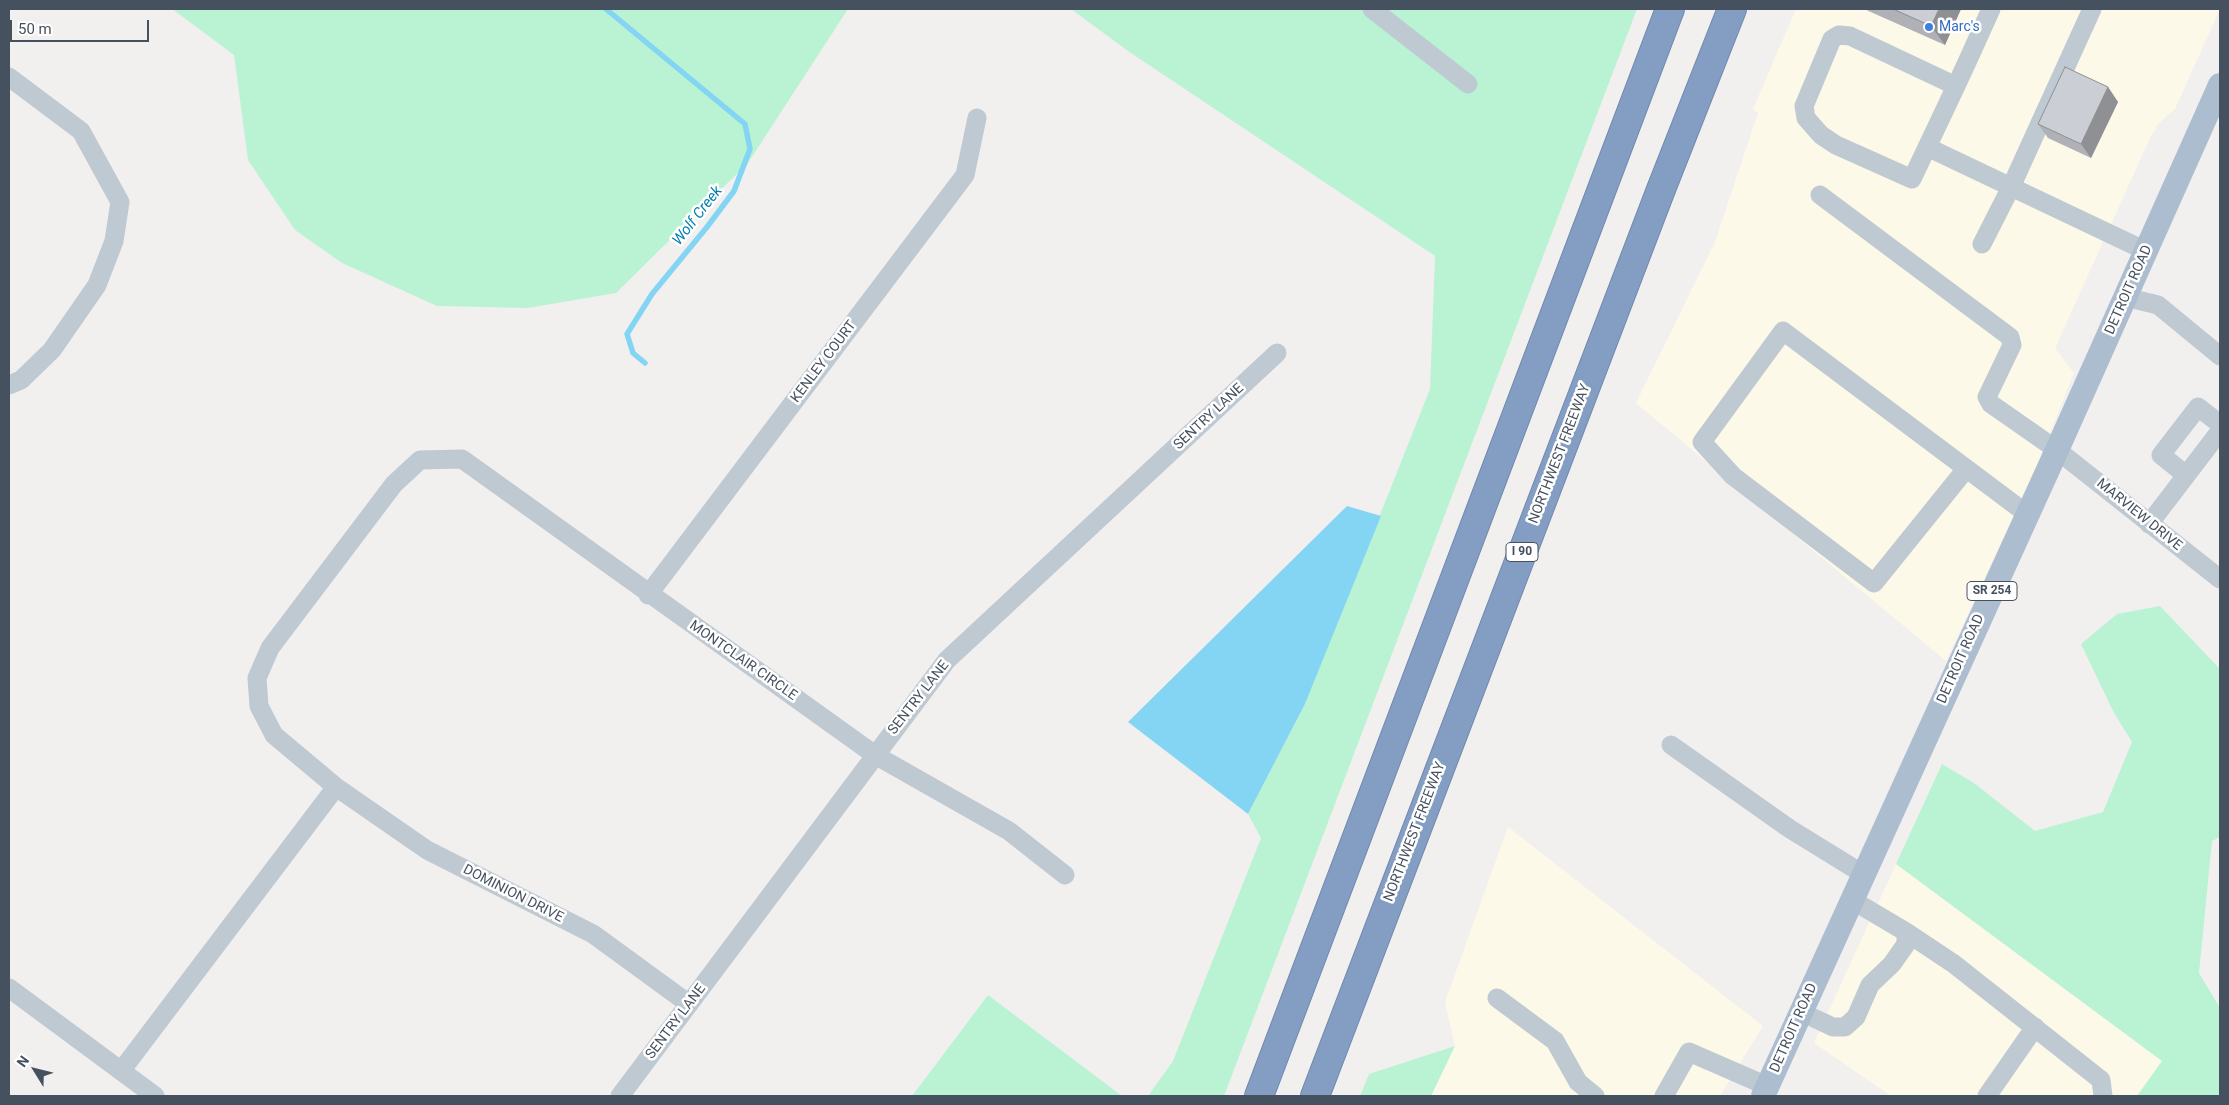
<!DOCTYPE html>
<html>
<head>
<meta charset="utf-8">
<style>
	body { margin:0 }
	#map { position:relative; width:2229px; height:1105px; overflow:hidden; background:#f2efef; font-family:Roboto,sans-serif }
	canvas { display:block }
	.frame { position:absolute; inset:0; border:10px solid #46515f; pointer-events:none }
	.north { position:absolute; left:10px; top:1045px; width:50px; height:50px; -webkit-text-stroke:4px #fff; paint-order:stroke; rotate:306deg; font-size:14px; font-weight:700; line-height:20px; text-align:center; color:#46515f }
	.north::after { content:''; display:block; margin:auto; width:18px; height:22px; background:#46515f; clip-path:polygon(50% 0,100% 100%,50% 72%,0 100%) }
	.scale { position:absolute; left:10px; top:20px; width:139px; height:22px; box-sizing:border-box; border:2px solid #46515f; border-top:0; padding-left:6px; font-size:15px; line-height:18px; white-space:nowrap; color:#46515f; -webkit-text-stroke:4px #fff; paint-order:stroke }
</style>
</head>
<body>
<div id="map">
<canvas width="2229" height="1105"></canvas>
<div class="frame"></div>
<div class="north">N</div>
<div class="scale">50 m</div>
</div>
<script>
const c = document.querySelector('canvas').getContext('2d');
c.lineJoin = 'round';
function paint(path, color) { c.fillStyle = color; c.fill(path, 'evenodd'); }
const poly = rows => new Path2D(rows.map(r => 'M' + r).join(''));
function strokePath(path, color, width, dash) { c.strokeStyle = color; c.lineWidth = width; c.lineCap = dash ? 'butt' : 'round'; c.setLineDash(dash || []); c.stroke(path); }
function drawText(font, color, halo, rows, align = 'center') {
  c.font = font + ' Roboto,sans-serif'; c.lineWidth = 5; c.setLineDash([]); c.textBaseline = 'middle'; c.strokeStyle = halo; c.fillStyle = color; for (const [text, x, y, turn = 0] of rows) {
    c.save(); c.translate(x, y); c.rotate((+turn || 0) * Math.PI / 180); c.textAlign = isNaN(turn) ? turn : align; if (halo) c.strokeText(text, 0, 0); c.fillText(text, 0, 0); c.restore();
  }
}
const commercial = poly([
	[1796,9,2220,9,2175,109,2159,123,2151,136,2055,348,2074,373,2037,465,1946,661,1636,403,1715,242,1758,113,1753,109],
	[1508,827,1763,1026,1720,1096,1431,1096,1455,1046,1445,1002],
	[1896,864,2162,1061,2137,1096,1891,1096,1814,1043]
]);
const green = poly([
	[172,9,848,9,748,163,616,293,528,308,437,306,342,263,295,230,248,160,234,55],
	[1071,9,1637,9,1224,1096,1148,1096,1173,1061,1261,838,1248,814,1305,704,1430,389,1435,256,1128,51],
	[2160,606,2220,669,2220,837,2212,841,2199,973,2220,1008,2220,1096,2137,1096,2162,1061,1896,864,1942,764,1974,783,2035,831,2103,812,2132,742,2114,713,2081,644,2117,614],
	[988,995,1122,1096,912,1096],
	[1455,1046,1431,1096,1360,1096,1369,1074]
]);
const water = poly([
	[1347,506,1381,516,1305,704,1248,814,1128,722]
]);
const stream = poly([
	[606,9,745,124,750,149,734,191,707,227,652,294,627,334,633,353,645,363]
]);
const minor = poly([
	[1372,9,1468,84],
	[9,77,81,131,120,202,114,241,97,285,52,350,21,380,9,385],
	[1956,86,1850,36,1839,35,1832,39,1804,106,1806,118,1821,135,1836,145,1912,179,1956,86,1968,60,1991,9],
	[1927,147,2146,251],
	[1820,195,2010,337,2012,345,1987,397,1991,404,2057,450,2220,579],
	[1982,244,2011,187,2092,9],
	[2125,297,2158,305,2220,356],
	[1966,469,1874,583,1733,476,1702,442,1783,331,2027,514],
	[2186,475,2161,455,2198,407,2220,424],
	[2149,524,2220,431],
	[648,595,965,175,977,118],
	[1671,745,1790,829,1863,874],
	[1906,932,1954,964,2101,1080,2103,1096],
	[9,988,155,1096],
	[1497,998,1555,1041,1578,1082,1595,1096],
	[689,1004,593,934,427,850,336,787,274,735,259,706,257,678,270,648,394,484,420,460,462,459,875,755,1009,831,1065,875],
	[1801,1012,1833,1027,1845,1027,1856,1017,1870,985,1892,964,1906,944,1906,932,1852,900],
	[121,1071,336,787],
	[620,1096,947,660,1277,353],
	[1664,1096,1689,1052,1767,1086],
	[1987,1096,2035,1027]
]);
const major = poly([
	[1763,1096,2057,450,2220,85]
]);
const highway = poly([
	[1259,1096,1670,9],
	[1315,1096,1660,192,1732,9]
]);
const wall = poly([
	[1864,9,1961,9,1945,45],
	[2108,87,2118,102,2091,158,2048,138,2038,124]
]);
const shadedWall = poly([
	[1939,9,1961,9,1945,45,1931,26],
	[2108,87,2118,102,2091,158,2081,144]
]);
const building = poly([
	[1893,9,1939,9,1931,26,1893,9],
	[2065,67,2108,87,2081,144,2038,124,2065,67]
]);
const markers = [
	[1929,27,5,"#3f7fe0"]
];
const shields = [
	[1522,552,32],
	[1992,591,50]
];
const shieldNames = [
	["I 90",1522,552],
	["SR 254",1992,591]
];
const shopNames = [
	["Marc's",1939,27]
];
const streetNames = [
	["DETROIT ROAD",2129,290,-66],
	["KENLEY COURT",824,362,-53],
	["SENTRY LANE",1209,417,-43],
	["NORTHWEST FREEWAY",1560,454,-69],
	["MARVIEW DRIVE",2139,515,39],
	["DETROIT ROAD",1961,659,-66],
	["MONTCLAIR CIRCLE",743,661,35],
	["SENTRY LANE",919,698,-52],
	["NORTHWEST FREEWAY",1415,832,-69],
	["DOMINION DRIVE",513,894,27],
	["SENTRY LANE",676,1022,-53],
	["DETROIT ROAD",1794,1028,-66]
];
const waterNames = [
	["Wolf Creek",698,216,-52]
];
paint(commercial, '#fdf9e8');
paint(green, '#baf3d4');
paint(water, '#84d5f3');
strokePath(stream, '#84d5f3', 5.5);
strokePath(highway, '#6e89ae', 30);
strokePath(minor, '#bfc9d2', 19);
strokePath(major, '#adbdd0', 24);
strokePath(highway, '#839ec2', 28);
paint(wall, '#afb1b6');
paint(shadedWall, '#8e9094');
paint(building, '#cbced4');
strokePath(building, '#8e9094', 1);
for (const [x, y, r, color] of markers) { const dot = new Path2D(); dot.arc(x, y, r, 0, 2 * Math.PI); c.fillStyle = color; c.fill(dot); strokePath(dot, '#fff', 2); }
for (const [x, y, w] of shields) { const box = new Path2D(); box.roundRect(x - w / 2, y - 9.5, w, 19, 4); c.fillStyle = '#fff'; c.fill(box); strokePath(box, '#46515f', 1); }
drawText('bold 12px', '#46515f', null, shieldNames);
drawText('14px', '#366cbe', '#fff', shopNames, 'left');
drawText('14px', '#46515f', '#fff', streetNames);
drawText('italic 15px', '#017faf', '#fff', waterNames);
</script>
</body>
</html>
